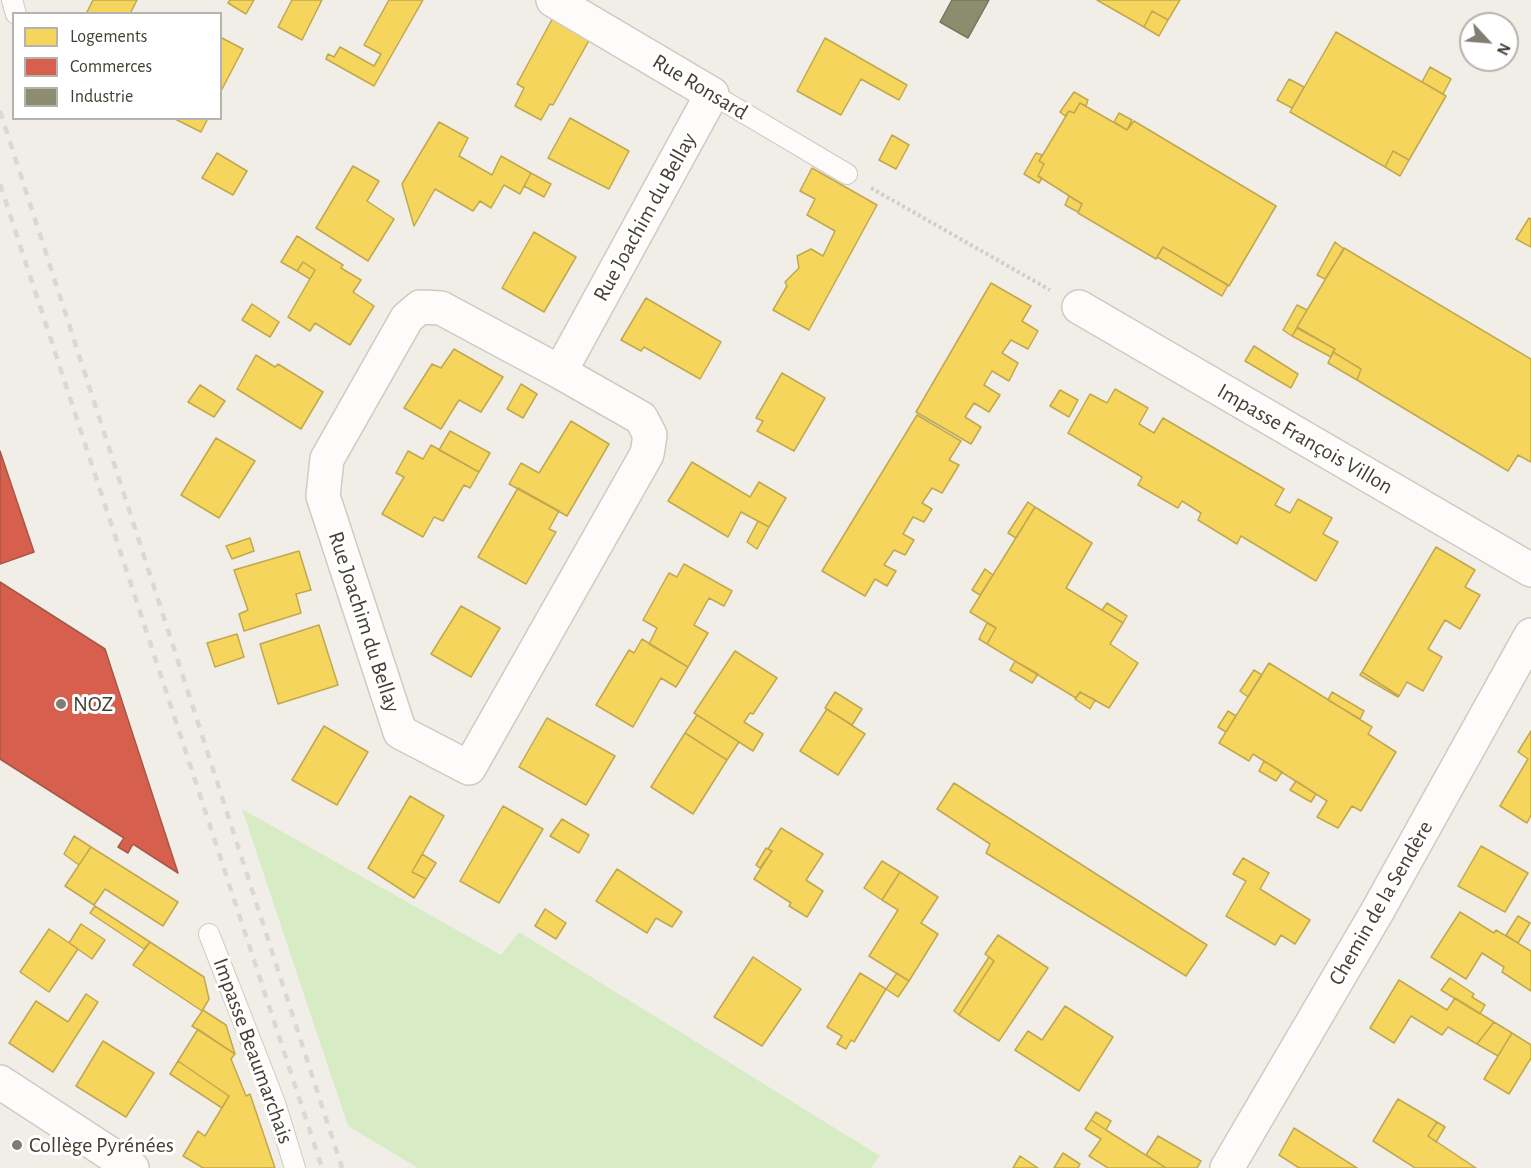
<!DOCTYPE html>
<html>
<head>
<meta charset="utf-8">
<style>
	body { margin:0 }
	#map { position:relative; width:1531px; height:1168px; overflow:hidden; background:#f0eee6; font-family:"Alegreya Sans",sans-serif }
	canvas { display:block }
	.legend { position:absolute; left:12px; top:12px; width:210px; height:108px; box-sizing:border-box; background:#fff; border:2px solid #b5b3ad; margin:0; padding:8px 10px; list-style:none; font-size:18px; color:#454033 }
	.legend li { display:flex; align-items:center; gap:12px; height:30px }
	.legend b { width:30px; border:2px solid #b5b3ad }
	.north { position:absolute; left:1459px; top:12px; width:60px; height:60px; box-sizing:border-box; background:#fff; border:2px solid #b5b3ad; border-radius:50%; rotate:116deg; font-size:16px; font-weight:700; line-height:24px; text-align:center; color:#454033 }
	.north::after { content:''; display:block; margin:auto; width:21px; height:27px; background:#817d72; clip-path:polygon(50% 0,100% 100%,50% 72%,0 100%) }
</style>
</head>
<body>
<div id="map">
<canvas width="1531" height="1168"></canvas>
<ul class="legend">
<li><b style="height:16px;background:#f6d55c"></b>Logements</li>
<li><b style="height:16px;background:#d6604d"></b>Commerces</li>
<li><b style="height:16px;background:#8c8c6e"></b>Industrie</li>
</ul>
<div class="north">N</div>
</div>
<script>
const c = document.querySelector('canvas').getContext('2d');
c.lineJoin = 'round';
function paint(path, color) { c.fillStyle = color; c.fill(path, 'evenodd'); }
const poly = rows => new Path2D(rows.map(r => 'M' + r).join(''));
function strokePath(path, color, width, dash) { c.strokeStyle = color; c.lineWidth = width; c.lineCap = dash ? 'butt' : 'round'; c.setLineDash(dash || []); c.stroke(path); }
function drawText(font, color, halo, rows, align = 'center') {
  c.font = font + ' "Alegreya Sans",sans-serif'; c.lineWidth = 6; c.setLineDash([]); c.textBaseline = 'middle'; c.strokeStyle = halo; c.fillStyle = color; for (const [text, x, y, turn = 0] of rows) {
    c.save(); c.translate(x, y); c.rotate((+turn || 0) * Math.PI / 180); c.textAlign = isNaN(turn) ? turn : align; if (halo) c.strokeText(text, 0, 0); c.fillText(text, 0, 0); c.restore();
  }
}
const green = poly([
	[242,809,501,955,519,932,880,1156,871,1168,418,1168,348,1126]
]);
const homes = poly([
	[93,0,137,0,130,14,86,14,93,0],
	[230,0,254,0,246,14,228,3,230,0],
	[292,0,322,0,302,40,278,27,292,0],
	[389,0,423,0,374,86,326,59,328,54,334,57,340,47,374,66,381,54,364,45,389,0],
	[1097,0,1180,0,1168,20,1152,11,1144,27,1097,0],
	[1152,11,1168,20,1159,36,1144,27,1152,11],
	[555,14,592,35,553,105,550,104,541,120,515,106,524,88,517,84,555,14],
	[1336,32,1446,96,1409,160,1393,151,1385,167,1290,112,1336,32],
	[220,37,243,49,220,93,220,37],
	[825,38,907,85,899,100,861,79,841,115,797,91,825,38],
	[1430,67,1451,79,1443,94,1422,82,1430,67],
	[1289,79,1304,87,1292,108,1277,100,1289,79],
	[1074,92,1088,100,1086,106,1080,103,1074,113,1069,111,1065,116,1060,112,1074,92],
	[1080,103,1127,130,1134,121,1276,206,1229,286,1163,247,1156,259,1078,213,1082,204,1038,176,1044,164,1039,161,1069,111,1074,113,1080,103],
	[1119,113,1132,120,1127,130,1114,122,1119,113],
	[173,118,208,118,201,132,173,118],
	[570,118,629,151,609,189,548,158,570,118],
	[439,122,468,138,459,156,492,175,501,156,531,173,520,194,504,185,491,208,480,201,473,211,435,189,414,226,402,184,439,122],
	[892,135,909,145,896,169,879,160,892,135],
	[1393,151,1409,160,1400,176,1385,167,1393,151],
	[217,153,247,171,233,195,202,178,217,153],
	[1036,153,1042,155,1039,161,1044,164,1038,176,1042,178,1039,183,1024,174,1036,153],
	[353,166,379,181,367,201,394,219,368,261,316,228,353,166],
	[812,168,877,205,809,330,773,310,787,286,785,282,799,268,797,256,811,249,823,256,835,231,807,215,815,199,800,191,812,168],
	[531,173,551,184,544,197,524,186,531,173],
	[1069,196,1082,204,1078,212,1065,205,1069,196],
	[1529,218,1531,219,1531,247,1516,239,1529,218],
	[534,232,576,257,544,312,502,288,534,232],
	[297,236,343,265,341,268,361,280,353,292,374,306,350,345,315,323,310,331,288,317,315,270,303,262,297,271,281,262,297,236],
	[1335,242,1344,249,1325,279,1317,275,1335,242],
	[1163,247,1228,285,1222,296,1157,257,1163,247],
	[1344,248,1531,359,1531,462,1518,455,1508,471,1357,380,1361,369,1333,352,1335,349,1297,327,1344,248],
	[303,262,315,270,310,279,297,271,303,262],
	[991,283,1031,306,1022,321,1038,331,1028,349,1011,340,1002,353,1018,363,1009,381,992,371,984,385,1000,395,989,412,974,403,965,417,981,427,971,444,916,412,991,283],
	[646,298,721,342,700,379,644,347,641,351,621,340,646,298],
	[252,304,279,322,270,337,242,320,252,304],
	[1297,305,1307,310,1292,336,1283,330,1297,305],
	[1297,328,1335,349,1331,357,1292,336,1297,328],
	[1254,346,1298,374,1291,388,1245,361,1254,346],
	[454,349,503,377,481,412,459,400,441,429,404,408,432,364,441,368,454,349],
	[1333,352,1361,369,1357,380,1328,363,1333,352],
	[256,355,275,367,278,364,323,392,301,429,237,389,256,355],
	[782,373,825,398,794,451,757,431,763,421,756,418,782,373],
	[521,384,537,394,523,418,507,409,521,384],
	[200,385,225,401,214,417,188,402,200,385],
	[1115,389,1148,408,1139,424,1154,433,1163,418,1284,489,1275,505,1290,513,1298,499,1332,518,1323,534,1338,542,1316,581,1241,536,1237,544,1198,520,1201,513,1182,501,1178,508,1138,485,1142,477,1068,433,1090,394,1107,403,1115,389],
	[1060,390,1078,400,1069,417,1050,406,1060,390],
	[917,415,961,441,949,460,959,465,942,493,932,488,922,503,932,509,924,522,913,517,903,534,914,540,905,555,894,550,884,565,896,571,887,586,875,579,865,596,822,571,917,415],
	[571,421,609,444,567,516,509,484,521,463,539,473,571,421],
	[450,431,490,453,479,472,439,450,450,431],
	[216,438,255,461,219,518,181,495,216,438],
	[431,445,479,472,470,488,464,485,443,521,434,517,423,537,382,514,404,477,396,473,408,451,423,459,431,445],
	[692,462,750,497,759,482,786,498,769,527,741,512,728,537,668,501,692,462],
	[518,488,559,511,549,529,556,532,526,584,478,557,518,488],
	[1028,502,1035,507,1016,538,1008,533,1028,502],
	[1035,507,1092,543,1066,588,1123,623,1110,644,1138,663,1109,708,1080,692,1076,698,987,644,996,628,970,612,1035,507],
	[758,521,769,527,757,549,747,542,758,521],
	[250,538,254,551,232,559,226,546,250,538],
	[1436,547,1475,570,1465,587,1480,595,1460,629,1445,620,1428,649,1442,657,1423,691,1407,682,1399,696,1362,672,1436,547],
	[299,551,311,590,296,594,301,613,244,631,239,614,248,610,234,570,299,551],
	[684,564,732,591,724,606,709,598,694,625,708,633,688,667,649,644,657,628,643,620,669,573,677,577,684,564],
	[985,569,993,575,980,595,972,590,985,569],
	[1107,603,1127,616,1123,623,1102,610,1107,603],
	[461,606,500,628,471,677,431,654,461,606],
	[987,623,996,628,987,644,979,639,987,623],
	[319,625,338,685,278,704,260,644,319,625],
	[237,634,244,657,215,667,207,643,237,634],
	[642,639,688,667,676,687,661,678,633,727,596,705,629,650,634,653,642,639],
	[735,651,777,678,753,714,750,713,744,722,763,734,753,751,694,713,735,651],
	[1015,661,1038,674,1032,683,1010,670,1015,661],
	[1269,663,1372,727,1368,734,1396,752,1361,811,1352,806,1338,828,1317,817,1327,801,1253,754,1249,761,1219,743,1269,663],
	[1254,670,1262,675,1248,697,1240,691,1254,670],
	[1362,672,1399,696,1398,697,1360,675,1362,672],
	[835,692,862,709,852,725,825,708,835,692],
	[1080,692,1095,700,1090,709,1075,699,1080,692],
	[1332,692,1364,711,1360,719,1328,700,1332,692],
	[827,709,865,734,838,775,800,751,827,709],
	[1228,711,1236,716,1226,732,1218,727,1228,711],
	[697,715,739,742,727,760,685,733,697,715],
	[547,718,615,756,586,805,519,767,547,718],
	[324,726,368,752,337,805,292,780,324,726],
	[1531,731,1531,815,1527,823,1500,806,1528,759,1518,752,1531,731],
	[685,733,727,760,693,814,651,787,685,733],
	[1264,761,1282,772,1276,781,1259,771,1264,761],
	[1296,781,1316,794,1311,802,1290,790,1296,781],
	[954,783,1207,945,1186,976,986,853,990,844,937,809,954,783],
	[410,796,444,816,412,872,426,879,414,898,368,868,410,796],
	[503,806,543,829,499,903,460,881,503,806],
	[562,819,589,835,579,853,550,836,562,819],
	[781,828,823,854,806,880,823,891,807,917,789,906,791,903,754,879,772,851,768,849,781,828],
	[74,836,91,847,79,865,64,854,74,836],
	[1481,846,1528,873,1505,912,1458,886,1481,846],
	[91,847,178,902,163,926,105,889,94,905,65,886,91,847],
	[766,848,772,851,760,868,756,865,766,848],
	[422,854,436,863,426,879,412,872,422,854],
	[1243,858,1269,873,1260,889,1310,920,1295,944,1281,935,1275,945,1226,916,1246,881,1233,874,1243,858],
	[882,861,900,872,882,900,864,888,882,861],
	[617,869,682,912,672,927,656,918,647,933,596,901,617,869],
	[900,872,938,897,921,923,938,934,909,981,869,956,898,910,882,900,900,872],
	[95,906,150,942,144,949,90,913,95,906],
	[545,909,566,923,556,939,535,926,545,909],
	[1460,912,1494,933,1496,930,1531,951,1531,991,1502,972,1504,967,1482,953,1466,979,1431,957,1460,912],
	[1518,916,1530,923,1518,943,1506,935,1518,916],
	[81,924,105,940,92,959,69,943,81,924],
	[49,929,78,949,49,992,20,972,49,929],
	[998,935,1048,968,999,1041,959,1015,994,961,985,954,998,935],
	[150,942,204,977,209,999,202,1011,133,965,150,942],
	[753,957,801,989,762,1046,714,1017,753,957],
	[989,957,994,961,959,1015,954,1011,989,957],
	[860,973,886,989,854,1042,851,1040,846,1049,837,1044,842,1036,827,1027,860,973],
	[897,973,909,981,898,997,886,989,897,973],
	[1450,978,1474,994,1472,997,1485,1005,1480,1014,1441,990,1450,978],
	[1399,980,1447,1010,1455,998,1494,1022,1477,1044,1448,1027,1442,1035,1411,1016,1394,1043,1370,1028,1399,980],
	[86,994,98,1002,53,1072,9,1043,36,1001,68,1022,86,994],
	[1065,1006,1113,1037,1079,1091,1015,1050,1028,1031,1042,1040,1065,1006],
	[203,1010,226,1025,235,1054,192,1026,203,1010],
	[1494,1022,1512,1033,1498,1056,1477,1044,1494,1022],
	[198,1029,235,1054,231,1059,246,1096,250,1094,275,1168,203,1168,183,1156,198,1131,205,1136,229,1096,178,1061,198,1029],
	[1512,1033,1531,1045,1531,1058,1509,1094,1484,1079,1512,1033],
	[103,1041,154,1073,126,1117,76,1086,103,1041],
	[178,1061,229,1096,222,1108,170,1074,178,1061],
	[1398,1099,1437,1122,1428,1136,1476,1168,1415,1168,1373,1141,1398,1099],
	[1096,1112,1111,1121,1106,1130,1091,1120,1096,1112],
	[1091,1120,1106,1130,1166,1168,1108,1168,1089,1156,1101,1139,1085,1129,1091,1120],
	[1437,1122,1445,1127,1436,1142,1428,1136,1437,1122],
	[1294,1128,1357,1168,1299,1168,1279,1155,1294,1128],
	[1158,1136,1201,1161,1197,1168,1166,1168,1146,1155,1158,1136],
	[1063,1153,1080,1164,1078,1168,1054,1168,1063,1153],
	[1020,1156,1038,1168,1013,1168,1020,1156]
]);
const shops = poly([
	[0,451,34,552,0,564,0,451],
	[0,582,105,649,178,873,133,844,128,853,118,847,124,838,0,759,0,582]
]);
const industry = poly([
	[952,0,989,0,968,38,940,22,952,0]
]);
const path = poly([
	[871,188,1050,290]
]);
const lane = poly([
	[12,0,16,14],
	[712,94,847,174],
	[209,934,275,1103,295,1168]
]);
const street = poly([
	[553,0,712,94,560,372],
	[420,307,441,308,560,372,641,418,650,435,647,454,469,768,400,732,323,496,327,459,407,318,420,307],
	[1079,307,1531,570],
	[0,1082,132,1168],
	[1227,1168,1377,912,1531,635]
]);
const rail = poly([
	[0,111,342,1168],
	[0,184,322,1168]
]);
const markers = [
	[61,704,6,"#817d72"],
	[17,1145,6,"#817d72"]
];
const streetNames = [
	["Rue Ronsard",700,87,31],
	["Rue Joachim du Bellay",645,217,-61],
	["Impasse François Villon",1305,439,30],
	["Rue Joachim du Bellay",364,622,72],
	["Chemin de la Sendère",1381,903,-60],
	["Impasse Beaumarchais",253,1051,70]
];
const poiNames = [
	["NOZ",73,704],
	["Collège Pyrénées",29,1145]
];
paint(green, '#d7ecc4');
paint(homes, '#f6d55c');
strokePath(homes, '#c1a850', 1.5);
paint(shops, '#d6604d');
strokePath(shops, '#aa5645', 1.5);
paint(industry, '#8c8c6e');
strokePath(industry, '#77755c', 1.5);
strokePath(lane, '#cdcbc4', 22);
strokePath(street, '#cdcbc4', 36);
strokePath(path, '#d0cec9', 4, [3, 3]);
strokePath(lane, '#fdfcfb', 20);
strokePath(street, '#fdfcfb', 33);
strokePath(rail, '#d8d8d7', 4.5, [8, 8]);
for (const [x, y, r, color] of markers) { const dot = new Path2D(); dot.arc(x, y, r, 0, 2 * Math.PI); c.fillStyle = color; c.fill(dot); strokePath(dot, '#fff', 2); }
drawText('22px', '#454033', '#fff', streetNames);
drawText('22px', '#454033', '#fff', poiNames, 'left');
</script>
</body>
</html>
